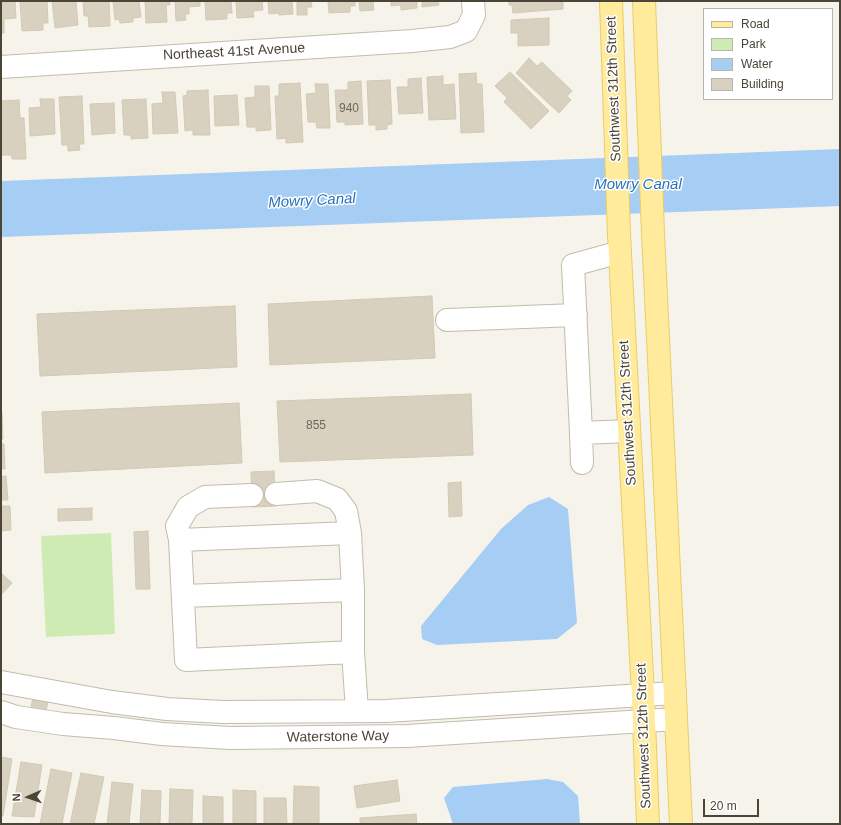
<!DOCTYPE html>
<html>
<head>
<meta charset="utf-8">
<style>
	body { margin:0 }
	#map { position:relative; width:841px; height:825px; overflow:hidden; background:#f6f3eb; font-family:Helvetica,sans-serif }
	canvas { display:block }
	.frame { position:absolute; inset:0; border:2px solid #4b4538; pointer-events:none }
	.legend { position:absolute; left:703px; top:8px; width:130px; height:92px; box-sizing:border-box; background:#fff; border:1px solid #b7b5af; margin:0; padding:5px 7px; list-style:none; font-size:12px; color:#4b4538 }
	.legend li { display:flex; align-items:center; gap:8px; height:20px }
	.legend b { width:20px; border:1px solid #b7b5af }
	.north { position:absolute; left:8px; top:777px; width:40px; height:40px; -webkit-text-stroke:3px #fff; paint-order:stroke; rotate:268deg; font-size:11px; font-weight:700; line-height:16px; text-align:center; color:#4b4538 }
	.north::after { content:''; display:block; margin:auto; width:14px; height:18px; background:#4b4538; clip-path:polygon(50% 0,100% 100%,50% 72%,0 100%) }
	.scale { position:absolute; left:703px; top:799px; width:56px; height:18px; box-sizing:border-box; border:2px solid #4b4538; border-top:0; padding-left:5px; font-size:12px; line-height:14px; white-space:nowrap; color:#4b4538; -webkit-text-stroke:3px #fff; paint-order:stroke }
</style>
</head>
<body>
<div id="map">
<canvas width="841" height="825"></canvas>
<div class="frame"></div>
<ul class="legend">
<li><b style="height:5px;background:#ffeb9b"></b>Road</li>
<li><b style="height:11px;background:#cdebb3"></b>Park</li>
<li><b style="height:11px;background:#a6cdf4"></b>Water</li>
<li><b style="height:11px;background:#d8d1c0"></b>Building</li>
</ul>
<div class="north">N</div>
<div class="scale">20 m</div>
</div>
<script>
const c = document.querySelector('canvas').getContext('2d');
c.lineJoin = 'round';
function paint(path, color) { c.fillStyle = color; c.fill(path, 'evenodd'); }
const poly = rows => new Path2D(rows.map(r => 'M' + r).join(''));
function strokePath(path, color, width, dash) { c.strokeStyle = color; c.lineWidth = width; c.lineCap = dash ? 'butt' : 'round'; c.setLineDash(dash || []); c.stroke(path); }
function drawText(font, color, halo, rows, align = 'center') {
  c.font = font + ' Helvetica,sans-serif'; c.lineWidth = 3; c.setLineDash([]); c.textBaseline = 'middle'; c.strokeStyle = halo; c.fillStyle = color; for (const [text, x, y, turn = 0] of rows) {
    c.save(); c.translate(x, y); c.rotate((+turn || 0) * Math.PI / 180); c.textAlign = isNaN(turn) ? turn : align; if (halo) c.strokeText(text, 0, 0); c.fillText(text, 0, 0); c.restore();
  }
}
const green = poly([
	[111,533,115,634,46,637,41,536]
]);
const water = poly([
	[840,149,840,206,1,237,1,181],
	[549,497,568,509,577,623,557,639,437,645,422,639,421,626,501,529,528,505],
	[547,779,563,782,578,796,580,824,453,824,444,798,453,787]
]);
const building = poly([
	[1,1,15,1,16,18,4,19,4,33,1,33,1,1],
	[20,1,47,1,48,23,43,23,43,30,22,31,20,1],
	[52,1,76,1,78,25,55,28,52,1],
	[83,1,109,1,110,26,89,27,88,16,84,16,83,1],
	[113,1,139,1,141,17,133,18,133,22,120,23,119,19,115,20,113,1],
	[145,1,170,1,170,5,166,5,167,22,146,23,145,1],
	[175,1,200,1,200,6,189,7,189,14,185,14,186,20,176,21,175,1],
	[205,1,231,1,232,13,227,13,227,19,206,20,205,1],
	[236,1,262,1,263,10,253,11,254,17,237,18,236,1],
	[268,1,292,1,293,14,279,15,278,13,269,14,268,1],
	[297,1,311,1,312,7,307,7,307,15,297,15,297,1],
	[328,1,355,1,355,6,350,6,350,12,329,13,328,1],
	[359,1,373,1,374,10,360,11,359,1],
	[391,1,417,1,417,8,401,10,401,5,391,6,391,1],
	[422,1,438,1,439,5,422,7,422,1],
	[509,1,563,1,563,9,513,13,512,5,509,5,509,1],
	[549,18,549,45,518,46,518,33,511,33,511,20,549,18],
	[529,58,537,66,542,62,572,91,567,96,571,100,559,113,516,73,529,58],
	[510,72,549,111,531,129,504,102,507,98,495,86,510,72],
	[476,73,477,84,482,84,484,132,461,133,459,74,476,73],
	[443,76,443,85,454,84,456,119,429,120,427,77,443,76],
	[421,78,423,113,399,114,397,87,408,87,408,79,421,78],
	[390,80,392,124,387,125,387,129,376,130,376,125,369,125,367,81,390,80],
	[361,81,363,124,345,125,345,122,337,122,335,90,348,90,348,82,361,81],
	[300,83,303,142,286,143,286,138,277,139,275,96,279,96,279,84,300,83],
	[315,84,328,84,330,128,317,128,316,122,308,122,306,94,316,93,315,84],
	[255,86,269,86,271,130,256,131,256,127,247,127,245,98,255,97,255,86],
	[208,90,210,135,193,135,193,130,185,131,183,96,187,95,187,91,208,90],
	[162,92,175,92,178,133,153,134,152,104,163,103,162,92],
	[237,95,239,125,215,126,214,96,237,95],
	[82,96,84,144,79,144,80,150,68,151,68,145,62,145,59,97,82,96],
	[40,99,54,99,55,134,30,136,29,108,41,107,40,99],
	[146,99,148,138,131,139,131,135,124,135,122,100,146,99],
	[19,100,20,118,24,118,26,159,12,159,12,155,1,155,1,101,19,100],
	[114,103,115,133,92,135,90,104,114,103],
	[432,296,435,358,270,365,268,304,432,296],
	[235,306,237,367,40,376,37,314,235,306],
	[471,394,473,455,280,462,277,401,471,394],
	[239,403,242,463,45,473,42,412,239,403],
	[1,413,2,413,3,439,1,439,1,413],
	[1,444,4,444,5,469,1,469,1,444],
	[274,471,276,506,252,507,251,472,274,471],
	[6,476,8,500,1,500,1,477,6,476],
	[461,482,462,516,449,517,448,483,461,482],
	[1,506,10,506,11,530,1,531,1,506],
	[92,508,92,520,58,521,58,509,92,508],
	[148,531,150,589,136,589,134,532,148,531],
	[1,573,12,583,1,595,1,573],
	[35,690,50,693,44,719,29,715,35,690],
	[1,757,12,759,3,816,1,816,1,757],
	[21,762,42,765,34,817,12,816,21,762],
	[51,769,72,773,62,824,40,824,51,769],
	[81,773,104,777,94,824,70,824,81,773],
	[397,780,400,801,357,808,354,786,397,780],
	[112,782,133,784,129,824,107,824,112,782],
	[294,786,319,787,319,824,293,824,294,786],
	[170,789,193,790,192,824,169,824,170,789],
	[142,790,161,791,160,824,140,824,142,790],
	[233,790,256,791,256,824,233,824,233,790],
	[203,796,223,797,223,824,203,824,203,796],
	[264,798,286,798,287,824,264,824,264,798],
	[416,814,417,824,360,824,360,818,416,814]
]);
const minor = poly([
	[1,67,412,41,450,37,466,31,474,15,473,1],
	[620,252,573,265,581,433,629,431],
	[447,320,576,315],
	[581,433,582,463],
	[276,494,317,491,337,499,346,511,350,533],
	[180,540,177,526,188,507,205,497,252,495],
	[183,596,353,590],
	[353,652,186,660,180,540,350,533,353,590,353,652,357,711],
	[1,682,112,702,167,709,223,712,386,711,675,693],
	[1,712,16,717,63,724,114,728,162,734,230,738,407,736,676,719]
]);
const major = poly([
	[611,1,619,235,643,695,648,824],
	[644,1,653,233,681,824]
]);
const numberNames = [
	["940",349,109],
	["855",316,426]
];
const streetNames = [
	["Northeast 41st Avenue",234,52,-3],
	["Southwest 312th Street",614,89,-92],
	["Southwest 312th Street",628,413,-93],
	["Southwest 312th Street",644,736,-92],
	["Waterstone Way",338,737,-1]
];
const waterNames = [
	["Mowry Canal",638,185],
	["Mowry Canal",312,201,-3]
];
paint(green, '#cdebb3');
paint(water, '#a6cdf4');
paint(building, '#d8d1c0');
strokePath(building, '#d3c9b2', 1);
strokePath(minor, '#c2bcad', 24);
strokePath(major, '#e9cd66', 24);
strokePath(minor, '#fff', 22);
strokePath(major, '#ffeb9b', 22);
drawText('12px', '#6e685a', null, numberNames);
drawText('14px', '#4b4538', '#fff', streetNames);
drawText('italic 15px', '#2b73bc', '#fff', waterNames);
</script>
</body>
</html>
